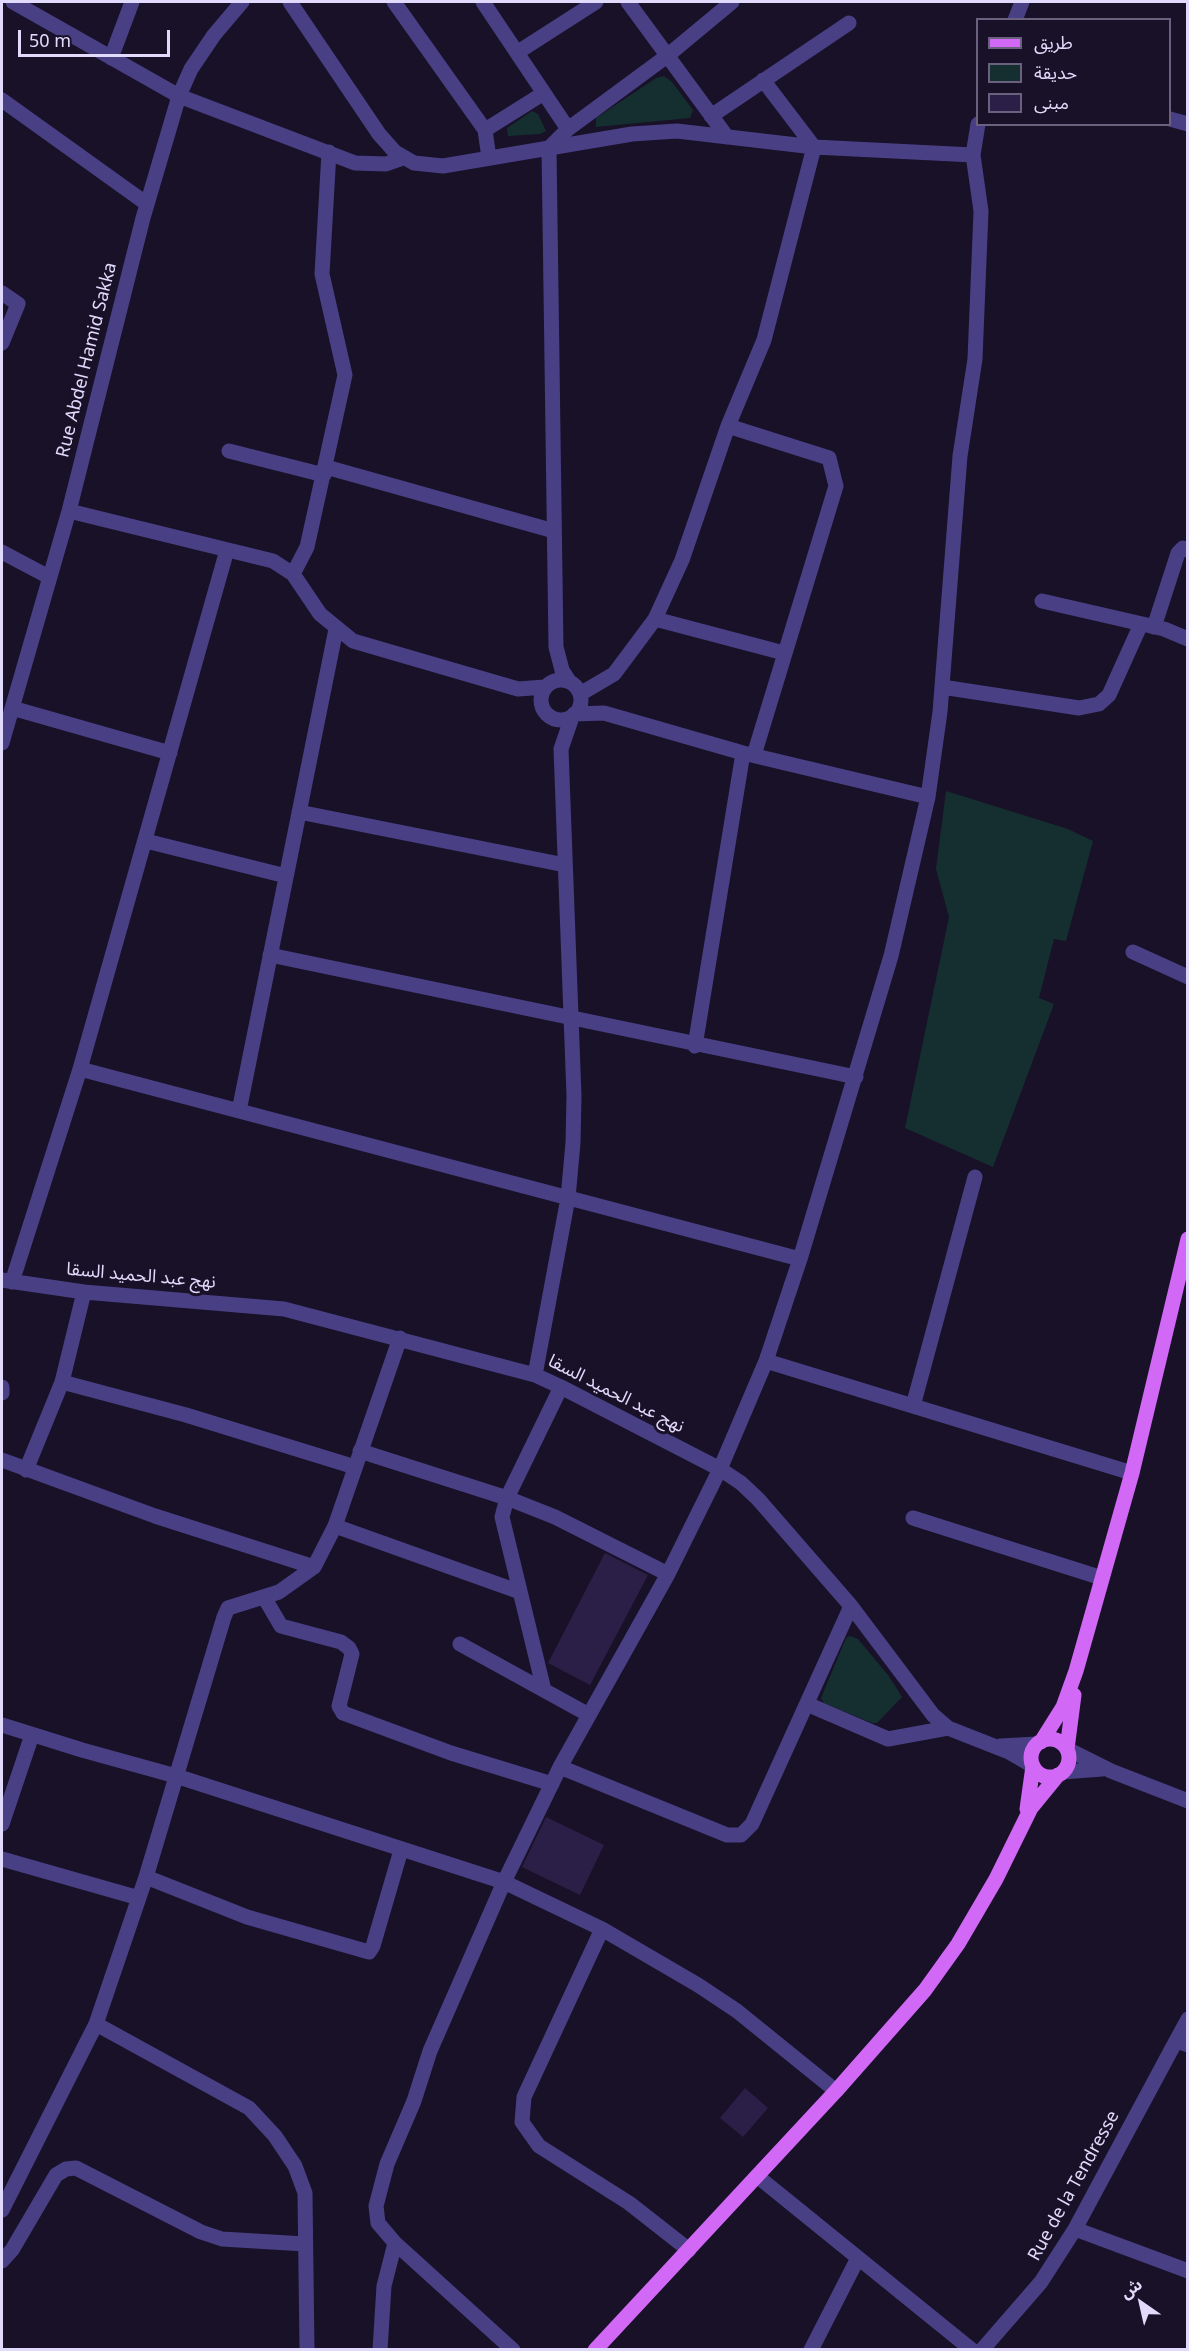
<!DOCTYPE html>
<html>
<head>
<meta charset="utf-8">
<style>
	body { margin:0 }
	#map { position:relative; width:1189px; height:2351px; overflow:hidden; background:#181127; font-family:"Noto Sans","Noto Sans Arabic",sans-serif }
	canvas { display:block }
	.frame { position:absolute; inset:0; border:3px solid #e2dafd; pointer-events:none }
	.legend { position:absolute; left:976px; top:18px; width:195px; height:108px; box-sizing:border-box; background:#181127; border:2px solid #69617d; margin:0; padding:8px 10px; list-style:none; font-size:18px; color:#e2dafd }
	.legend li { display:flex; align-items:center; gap:12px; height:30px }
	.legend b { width:30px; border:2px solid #69617d }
	.north { position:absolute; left:1111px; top:2273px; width:60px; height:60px; -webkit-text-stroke:4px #181127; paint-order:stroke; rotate:326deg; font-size:16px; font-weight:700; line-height:24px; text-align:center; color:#e2dafd }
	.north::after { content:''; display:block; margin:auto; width:21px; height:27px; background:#e2dafd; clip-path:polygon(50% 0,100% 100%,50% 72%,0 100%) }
	.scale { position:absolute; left:18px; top:30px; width:152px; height:27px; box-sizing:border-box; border:3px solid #e2dafd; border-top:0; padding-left:8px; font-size:18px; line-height:21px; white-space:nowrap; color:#e2dafd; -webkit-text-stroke:4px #181127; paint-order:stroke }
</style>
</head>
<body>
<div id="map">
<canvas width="1189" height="2351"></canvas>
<div class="frame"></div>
<ul class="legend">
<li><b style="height:8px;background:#d168f6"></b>طريق</li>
<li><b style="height:16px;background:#152f31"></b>حديقة</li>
<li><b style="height:16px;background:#2b1f47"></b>مبنى</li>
</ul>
<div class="north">ش</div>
<div class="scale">50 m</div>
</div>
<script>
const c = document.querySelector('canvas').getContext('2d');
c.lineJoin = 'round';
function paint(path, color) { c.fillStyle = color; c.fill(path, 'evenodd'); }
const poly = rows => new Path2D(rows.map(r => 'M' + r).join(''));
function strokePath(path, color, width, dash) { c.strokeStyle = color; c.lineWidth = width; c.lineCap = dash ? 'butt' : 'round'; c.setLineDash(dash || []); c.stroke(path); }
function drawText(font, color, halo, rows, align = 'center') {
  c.font = font + ' "Noto Sans","Noto Sans Arabic",sans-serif'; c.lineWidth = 6; c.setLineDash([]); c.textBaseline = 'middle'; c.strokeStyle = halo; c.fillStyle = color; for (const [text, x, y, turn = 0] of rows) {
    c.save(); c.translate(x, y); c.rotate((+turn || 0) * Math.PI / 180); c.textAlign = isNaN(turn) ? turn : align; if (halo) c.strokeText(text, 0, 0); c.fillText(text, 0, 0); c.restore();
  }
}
const green = poly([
	[664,76,672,82,693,110,690,118,596,127,596,118,656,78],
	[532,111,538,114,546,131,540,134,508,136,507,128],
	[946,791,1068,829,1093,841,1066,941,1054,939,1039,998,1054,1004,993,1167,905,1128,949,917,936,869],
	[850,1636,858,1639,888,1675,902,1697,877,1723,872,1723,824,1703,821,1698,846,1638]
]);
const building = poly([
	[605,1553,648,1575,590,1685,548,1663],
	[546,1817,604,1845,580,1895,522,1867],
	[745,2088,768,2108,743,2137,720,2118]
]);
const minor = poly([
	[13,2,179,96,355,163,386,164,403,158],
	[290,2,379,134,395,152,414,163,443,166,632,134,677,131,814,147,973,155],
	[394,2,485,130,489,158],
	[483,2,568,129],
	[628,2,727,137],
	[1015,20,1022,2],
	[518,52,596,2],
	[111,58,132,2],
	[2,100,147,204],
	[711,116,849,23],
	[1170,119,1188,124],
	[485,130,544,93],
	[2,293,18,304,2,343],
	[728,426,829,458,836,486,754,755],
	[229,451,324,475],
	[326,467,554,531],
	[69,511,273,561,293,574,320,614,353,641,518,689,545,687],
	[2,552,49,577],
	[293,574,307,547,345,375,322,274,329,152],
	[1042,601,1164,629,1188,639],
	[655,619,784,653],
	[1154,627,1178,553,1183,548,1188,550],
	'541 700a20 20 0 1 1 40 0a20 20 0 1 1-40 0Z',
	[569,681,562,670,556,647,549,148,568,129,667,56,732,2],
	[942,687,1079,708,1099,704,1109,695,1141,624],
	[580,694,614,674,655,619,682,560,728,426,764,340,814,147,763,80],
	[12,708,170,753],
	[574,714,604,713,743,753,928,797],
	[2,743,69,511,143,218,179,96,191,69,214,35,242,2],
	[299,812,565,865],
	[146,841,286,876],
	[1133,952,1188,977],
	[270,955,856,1077],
	[695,1046,743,753],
	[80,1069,800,1259],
	[239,1111,336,629],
	[2,1280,84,1292,284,1309,535,1375,561,1387,720,1469,741,1483,758,1499,851,1606,933,1715,948,1728,1009,1752,1033,1766],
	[12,1282,80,1069,227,550],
	[400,1338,335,1526,314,1567,279,1592,228,1608,224,1617,146,1877,247,1917,369,1952,373,1946,401,1850],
	[766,1361,1132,1473],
	[535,1375,568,1198,573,1143,574,1096,561,749,572,717],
	[62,1382,186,1415,355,1467],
	[2,1387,2,1393],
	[913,1406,975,1177],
	[360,1451,507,1498,555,1517,668,1574],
	[2,1460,155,1516,314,1567],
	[26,1470,62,1382,84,1292],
	[913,1518,1102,1578],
	[335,1526,520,1592],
	[264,1597,281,1626,341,1642,349,1648,352,1654,339,1706,343,1713,451,1753,552,1784],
	[460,1644,589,1715],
	[544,1690,502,1517,507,1498,561,1387],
	[807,1704,888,1739,948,1728],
	[2,1725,82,1750,176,1776,504,1882,602,1929,698,1985,737,2011,836,2091],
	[1000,1746,1037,1744],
	[1067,1749,1111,1771,1188,1801],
	[560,1767,727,1835,741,1835,752,1824,851,1606],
	[1063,1772,1102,1769],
	[2,1824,32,1735],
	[2,1859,139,1898],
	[602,1929,524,2097,522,2122,539,2146,629,2203,689,2250],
	[96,2024,249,2108,275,2136,295,2166,305,2193,307,2350],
	[1176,2041,1188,2019],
	[757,2176,972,2350],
	[2,2210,96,2024,146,1877],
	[1075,2229,1188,2271],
	[2,2261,12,2250,56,2175,66,2169,76,2168,201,2232,222,2239,305,2244],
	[380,2350,384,2286,395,2243],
	[513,2350,395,2243,378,2223,376,2206,387,2164,414,2101,430,2051,504,1882,560,1767,668,1574,720,1469,766,1361,800,1259,891,956,928,797,940,712,960,456,975,359,981,211,973,155,978,124],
	[811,2350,858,2258],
	[982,2350,1041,2282,1075,2229,1176,2041,1188,2045]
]);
const major = poly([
	'1031 1758a19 19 0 1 1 38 0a19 19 0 1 1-38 0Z',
	[1041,1742,1063,1707,1076,1671,1132,1473,1188,1239],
	[1067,1749,1074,1695],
	[1027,1809,1033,1766],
	[595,2350,836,2091,925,1990,958,1944,996,1879,1031,1808,1058,1775]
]);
const streetNames = [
	["Rue Abdel Hamid Sakka",87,360,-76],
	["نهج عبد الحميد السقا",141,1276,5],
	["نهج عبد الحميد السقا",616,1394,27],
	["Rue de la Tendresse",1074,2186,-61]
];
paint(green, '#152f31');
paint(building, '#2b1f47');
strokePath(minor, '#493f84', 15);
strokePath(major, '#d168f6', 15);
drawText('18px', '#e2dafd', '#181127', streetNames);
</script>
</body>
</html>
